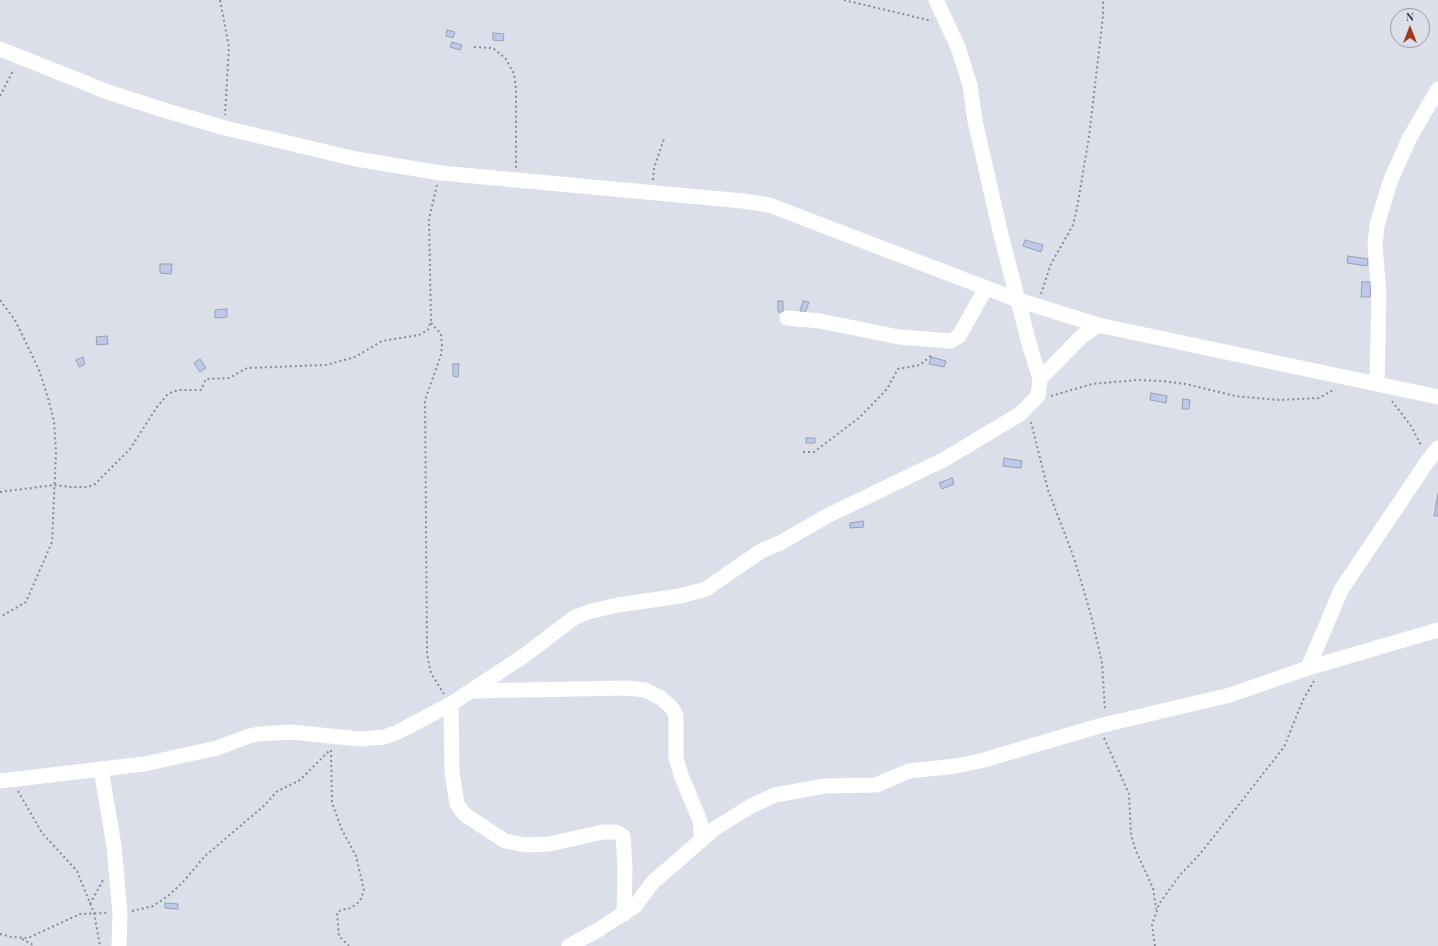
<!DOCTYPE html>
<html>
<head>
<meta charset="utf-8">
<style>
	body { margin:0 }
	#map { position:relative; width:1438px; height:946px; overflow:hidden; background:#dadfea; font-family:"Playfair Display",serif }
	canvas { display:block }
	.north { position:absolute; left:1390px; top:8px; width:40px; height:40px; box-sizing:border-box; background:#dadfea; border:1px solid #989ca4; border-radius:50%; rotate:0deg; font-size:11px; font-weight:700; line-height:16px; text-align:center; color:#36373b }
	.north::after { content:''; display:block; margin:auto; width:14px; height:18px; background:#9f3818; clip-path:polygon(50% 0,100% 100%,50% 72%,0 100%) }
</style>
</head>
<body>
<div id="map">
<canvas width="1438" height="946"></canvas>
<div class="north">N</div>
</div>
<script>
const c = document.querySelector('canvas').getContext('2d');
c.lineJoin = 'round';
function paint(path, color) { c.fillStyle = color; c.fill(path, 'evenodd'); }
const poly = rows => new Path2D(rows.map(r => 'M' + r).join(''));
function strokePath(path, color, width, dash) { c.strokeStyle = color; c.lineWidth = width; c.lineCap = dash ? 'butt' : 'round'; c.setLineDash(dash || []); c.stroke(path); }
const building = poly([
	[447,30,455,32,453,38,446,36,447,30],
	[493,33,504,34,503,41,493,40,493,33],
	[452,42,462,45,460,50,450,47,452,42],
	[1025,240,1043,245,1041,252,1023,246,1025,240],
	[1348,256,1368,259,1367,266,1347,263,1348,256],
	[160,264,172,264,171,274,160,273,160,264],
	[1362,282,1371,282,1370,297,1361,297,1362,282],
	[778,301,783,301,783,312,778,312,778,301],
	[803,301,809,302,805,313,800,311,803,301],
	[227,309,227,317,215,318,215,310,227,309],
	[107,336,108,344,97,345,96,337,107,336],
	[83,357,85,364,79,367,76,360,83,357],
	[931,357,946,361,944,367,929,364,931,357],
	[200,359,206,368,200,372,194,363,200,359],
	[453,364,459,364,458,377,453,376,453,364],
	[1151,393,1167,396,1166,403,1150,400,1151,393],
	[1183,399,1190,400,1189,409,1182,409,1183,399],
	[806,438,815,438,815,443,806,443,806,438],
	[1004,458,1022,461,1021,468,1003,466,1004,458],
	[952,478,954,484,942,489,939,483,952,478],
	[1438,494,1438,516,1434,516,1438,494],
	[863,521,864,527,850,528,850,523,863,521],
	[165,903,178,904,178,909,165,908,165,903]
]);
const path = poly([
	[220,0,229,47,225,115],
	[844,0,932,21],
	[474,47,493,48,506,59,514,74,516,89,516,168],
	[0,96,14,69],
	[653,180,654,168,664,139],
	[1041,294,1051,264,1073,225,1077,208,1089,137,1103,16,1103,0],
	[0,300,15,320,39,370,48,398,54,421,56,453,52,542,26,602,0,617],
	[431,323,441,334,442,345,441,355,425,400,427,654,431,673,444,694],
	[1051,396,1092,384,1137,380,1161,381,1186,384,1235,396,1279,400,1319,398,1335,389],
	[1392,401,1411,426,1422,447],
	[1031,422,1048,490,1074,558,1091,615,1102,663,1105,710],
	[803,452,814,452,860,417,887,389,898,369,920,365,933,354],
	[0,492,54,485,70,487,87,487,94,485,130,449,157,407,167,395,172,392,179,390,201,390,206,379,229,378,247,368,326,365,355,357,382,341,419,335,428,330,431,320,429,219,437,185],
	[1104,738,1129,794,1131,835,1136,851,1153,888,1156,909],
	[331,750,332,803,342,830,356,856,364,890,360,901,351,908,341,910,337,913,339,936,349,946],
	[18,791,42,833,77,871,94,913,100,946],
	[90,904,103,880],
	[132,911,153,906,168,896,183,882,205,856,265,805,276,792,300,780,330,750],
	[0,934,12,937,28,938,80,914,106,913],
	[22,939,35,946],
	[1155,946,1152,925,1159,904,1180,875,1200,854,1284,747,1303,700,1314,681]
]);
const minor = poly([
	[0,49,108,92,167,111,225,128,356,159,441,173,743,201,769,205,1018,300,1098,325,1438,397],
	[787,318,820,321,899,337,951,341,959,336,986,288],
	[1040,379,1082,336,1098,325],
	[1377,384,1379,293,1375,246,1377,225,1390,182,1409,139,1438,89],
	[1308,668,1341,590,1427,462,1438,448],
	[471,691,628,688,645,690,661,698,672,708,676,716,676,758,681,775,700,821,702,840],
	[451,704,452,772,457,804,464,814,505,841,525,845,549,844,603,832,616,832,623,836,625,867,624,914],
	[101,769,114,846,120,914,119,946],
	[0,781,144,764,217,748,249,736,259,734,291,732,360,739,384,737,398,732,451,704,525,655,575,617,592,611,618,605,680,596,706,589,761,551,780,543,827,516,945,459,1020,414,1038,396,1040,379,1030,347,1001,235,975,121,970,85,958,47,936,0],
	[569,946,598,930,635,906,653,882,714,829,751,806,775,795,825,786,876,785,909,771,956,766,984,760,1099,726,1230,695,1308,668,1438,630]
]);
paint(building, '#bcc9ed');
strokePath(building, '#9b9faa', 1);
strokePath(path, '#888b93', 2, [2, 3]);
strokePath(minor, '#fff', 15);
</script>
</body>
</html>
